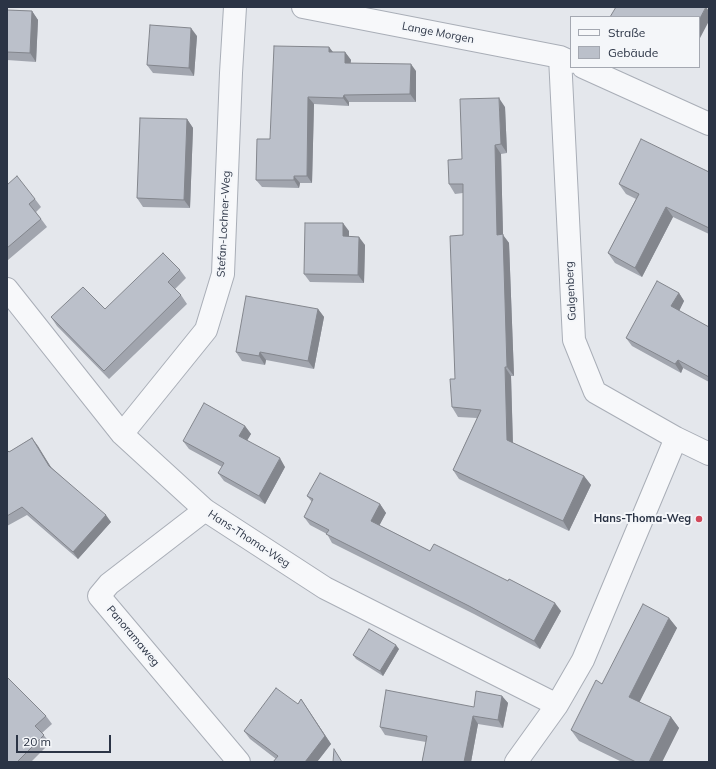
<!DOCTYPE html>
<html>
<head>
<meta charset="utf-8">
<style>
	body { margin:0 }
	#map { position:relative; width:716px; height:769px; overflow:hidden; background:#e4e7ec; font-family:Mulish,sans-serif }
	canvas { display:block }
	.frame { position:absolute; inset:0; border:8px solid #2b3445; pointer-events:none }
	.legend { position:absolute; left:570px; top:16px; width:130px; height:52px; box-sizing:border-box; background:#f4f6f9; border:1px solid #a4a8b1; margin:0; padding:5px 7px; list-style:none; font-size:12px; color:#2b3445 }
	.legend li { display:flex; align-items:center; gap:8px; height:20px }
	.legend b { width:20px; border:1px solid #a4a8b1 }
	.scale { position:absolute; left:16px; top:735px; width:95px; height:18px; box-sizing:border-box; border:2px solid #2b3445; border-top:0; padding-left:5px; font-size:12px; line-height:14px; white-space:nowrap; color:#2b3445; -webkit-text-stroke:3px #f4f6f9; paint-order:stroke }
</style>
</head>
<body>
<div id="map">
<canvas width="716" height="769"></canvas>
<div class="frame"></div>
<ul class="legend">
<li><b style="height:5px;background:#f7f8fa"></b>Straße</li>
<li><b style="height:11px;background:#bbc0ca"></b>Gebäude</li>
</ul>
<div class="scale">20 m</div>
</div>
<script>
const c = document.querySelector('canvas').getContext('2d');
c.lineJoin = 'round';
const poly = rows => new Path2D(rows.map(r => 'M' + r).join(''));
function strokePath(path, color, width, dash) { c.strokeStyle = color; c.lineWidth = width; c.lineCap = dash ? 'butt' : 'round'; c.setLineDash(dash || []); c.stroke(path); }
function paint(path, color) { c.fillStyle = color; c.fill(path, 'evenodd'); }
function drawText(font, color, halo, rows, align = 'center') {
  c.font = font + ' Mulish,sans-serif'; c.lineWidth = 4; c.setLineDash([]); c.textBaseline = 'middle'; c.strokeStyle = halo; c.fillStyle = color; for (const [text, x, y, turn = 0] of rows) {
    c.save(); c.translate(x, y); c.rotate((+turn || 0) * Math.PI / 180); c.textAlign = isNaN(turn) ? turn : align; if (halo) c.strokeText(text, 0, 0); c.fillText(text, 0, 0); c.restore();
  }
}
const street = poly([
	[303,7,560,57,571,62],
	[560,57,574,340,595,392,676,438,709,454],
	[583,67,709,124],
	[7,289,122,434,205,510,325,588,557,705],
	[122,434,206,330,223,274,231,73,235,7],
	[205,510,109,584,99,596,239,762],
	[516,762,557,705,583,660,676,438]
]);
const wall = poly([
	[7,10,32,11,38,20,36,62,7,60],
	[197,36,194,76,153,73,147,65],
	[329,47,333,52,345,52,351,60,350,63,416,71,416,102,349,102,349,106,314,104,312,183,300,183,299,188,262,187,256,180,270,139],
	[505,107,507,153,501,154,503,235,509,243,514,376,511,376,513,443,584,476,591,485,569,531,459,479,453,470,477,418,458,417,452,407,455,379,463,235,463,193,455,194,449,184,462,159],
	[187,119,193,128,190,208,143,207,137,198],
	[709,172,709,234,673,217,642,277,615,263,608,253,636,199,626,194,619,184],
	[7,185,35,199,41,207,36,212,47,227,8,260,7,259],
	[349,231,349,236,365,245,364,283,310,282,304,274],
	[180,270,186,278,175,289,181,295,187,304,109,379,57,326,51,317,105,309],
	[679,293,684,301,679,311,709,327,709,382,683,368,681,373,632,346,626,338],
	[318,309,324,317,314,369,266,360,265,365,242,361,236,352],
	[245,426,251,434,247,440,285,467,265,504,224,481,218,473,222,467,189,449,183,441],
	[32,438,51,467,111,522,78,559,27,515,7,526,7,450,9,452],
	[307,496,380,504,386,513,379,525,430,551,561,611,540,649,474,614,332,543,327,534,310,525,304,517,312,502],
	[669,618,677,628,639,702,671,717,679,728,662,762,622,762,579,741,571,730,602,684],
	[399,649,383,676,356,659,353,655],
	[7,677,46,716,52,724,42,733,50,743,31,762,7,762],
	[502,696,508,703,503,728,478,724,471,762,422,762,426,742,385,735,380,727,474,707],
	[301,699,331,744,317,762,273,762,276,759,250,739,244,731,298,704]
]);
const shadedWall = poly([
	[706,7,709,11,709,21,699,40,699,20],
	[32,11,38,20,36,62,30,53],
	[191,28,197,36,194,76,189,68],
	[329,47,335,55,329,52],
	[345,52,351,60,350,70,345,63],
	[411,64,416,71,416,102,410,94],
	[344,95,349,102,349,106,343,98],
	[308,97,314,104,312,183,307,176],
	[499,98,505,107,507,153,501,144],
	[187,119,193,128,190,208,184,200],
	[495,145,501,154,503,235,509,243,514,376,507,367,497,235],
	[294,176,300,183,299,188,294,180],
	[666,207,673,217,642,277,635,268],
	[343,223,349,231,349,245,343,236],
	[359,237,365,245,364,283,358,275],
	[679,293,684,301,677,315,671,306],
	[318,309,324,317,314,369,308,361],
	[260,352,266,360,265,365,259,356],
	[678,360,683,368,681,373,675,364],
	[505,367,511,376,513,449,507,440],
	[245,426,251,434,245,444,239,436],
	[32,438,38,446,55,474,49,466],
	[280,458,285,467,265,504,259,496],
	[584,476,591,485,569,531,563,521],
	[380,504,386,513,377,530,371,521],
	[106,515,111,522,78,559,73,552],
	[555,603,561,611,540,649,534,641],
	[669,618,677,628,637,707,629,697],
	[396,645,399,649,383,676,380,671],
	[502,696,508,703,503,728,498,720],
	[301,699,331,744,317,762,305,762],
	[473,716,478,724,471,762,464,762],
	[671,717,679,728,662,762,649,762]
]);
const building = poly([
	[616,7,706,7,699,20,699,17,610,17,616,7],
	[7,10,32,11,30,53,7,52,7,10],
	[150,25,191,28,189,68,147,65,150,25],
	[274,46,329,47,329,52,345,52,345,63,411,64,410,94,344,95,343,98,308,97,307,176,294,176,294,180,256,180,257,139,270,139,274,46],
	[499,98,501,144,495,145,497,235,503,234,507,367,505,367,507,440,584,476,563,521,453,470,481,410,452,407,450,379,455,379,450,236,463,235,463,184,449,184,448,160,462,159,460,99,499,98],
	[140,118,187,119,184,200,137,198,140,118],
	[641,139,709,172,709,228,666,207,635,268,608,253,639,194,619,184,641,139],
	[17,176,35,199,29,204,41,219,7,248,7,185,17,176],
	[305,223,343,223,343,236,359,237,358,275,304,274,305,223],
	[163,253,180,270,168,282,181,295,104,371,51,317,83,287,105,309,163,253],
	[657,281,679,293,671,306,709,327,709,377,678,360,675,364,626,338,657,281],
	[246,296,318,309,308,361,260,352,259,356,236,352,246,296],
	[204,403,245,426,239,436,280,458,259,496,218,473,224,463,183,441,204,403],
	[32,438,49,466,106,515,73,552,22,507,7,516,7,450,9,452,32,438],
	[320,473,380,504,371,521,430,551,434,544,508,581,509,579,555,603,534,641,469,606,326,534,329,530,304,517,313,499,307,496,320,473],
	[643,604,669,618,629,697,671,717,649,762,636,762,571,730,596,680,602,684,643,604],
	[369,629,396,645,380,671,353,655,369,629],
	[7,677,46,716,35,726,44,735,17,762,7,762,7,677],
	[276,688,298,704,301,699,325,736,305,762,273,762,278,756,244,731,276,688],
	[386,690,474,707,476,691,502,696,498,720,473,716,464,762,422,762,427,736,380,727,386,690],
	[334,749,342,762,333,762,334,749]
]);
const markers = [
	[699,519,4,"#d1495b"]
];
const streetNames = [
	["Lange Morgen",438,33,11],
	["Stefan-Lochner-Weg",224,224,-87],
	["Galgenberg",571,291,-93],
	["Hans-Thoma-Weg",249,539,33],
	["Panoramaweg",133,636,50]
];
const poiNames = [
	["Hans-Thoma-Weg",691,519]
];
strokePath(street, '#a9aeb7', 24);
strokePath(street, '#f7f8fa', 22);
paint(wall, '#a1a5ae');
paint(shadedWall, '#83868d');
paint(building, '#bbc0ca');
strokePath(building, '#83868d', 1);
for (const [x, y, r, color] of markers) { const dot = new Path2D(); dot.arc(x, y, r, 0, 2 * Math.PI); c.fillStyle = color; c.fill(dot); strokePath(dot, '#f4f6f9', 1.5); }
drawText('11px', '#2b3445', '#f4f6f9', streetNames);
drawText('bold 11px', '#2b3445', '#f4f6f9', poiNames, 'right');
</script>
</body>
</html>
